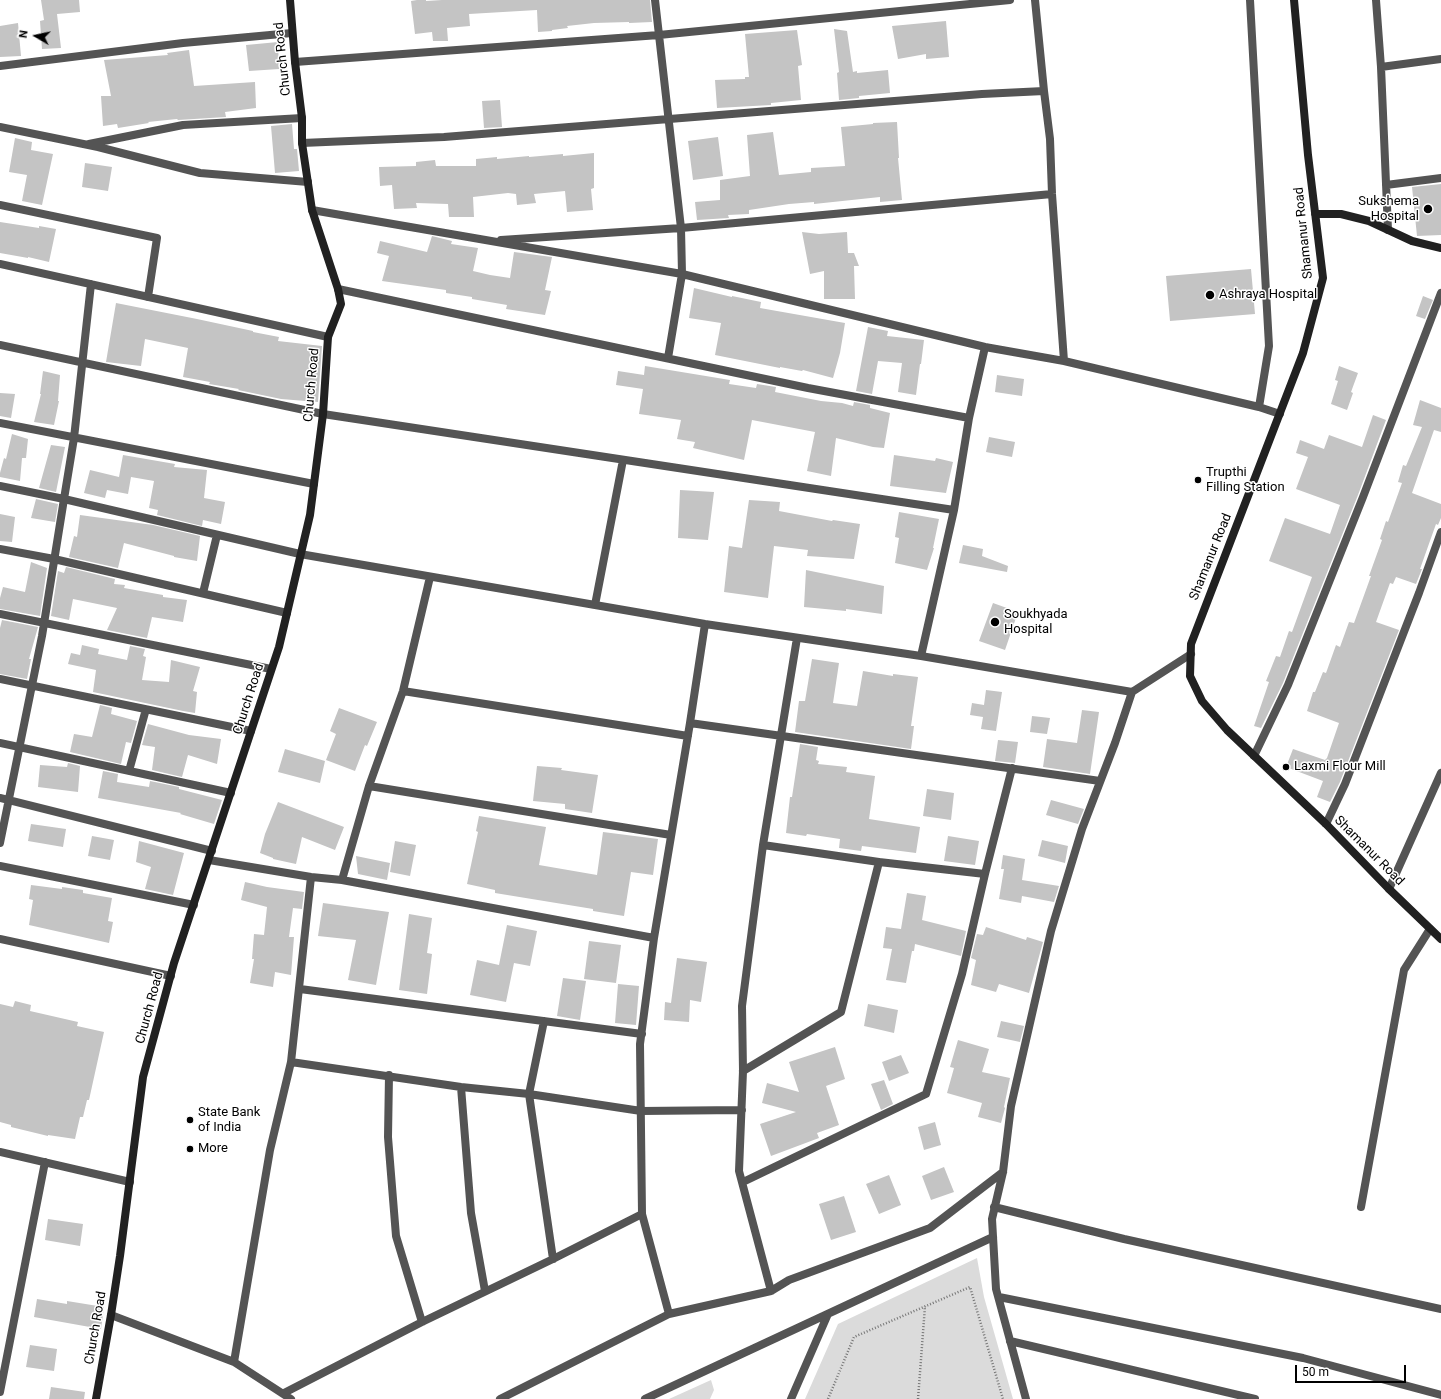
<!DOCTYPE html>
<html>
<head>
<meta charset="utf-8">
<style>
	body { margin:0 }
	#map { position:relative; width:1441px; height:1399px; overflow:hidden; background:#fff; font-family:Roboto,sans-serif }
	canvas { display:block }
	.north { position:absolute; left:16px; top:16px; width:40px; height:40px; -webkit-text-stroke:3px #fff; paint-order:stroke; rotate:279deg; font-size:11px; font-weight:700; line-height:16px; text-align:center; color:#000 }
	.north::after { content:''; display:block; margin:auto; width:14px; height:18px; background:#000; clip-path:polygon(50% 0,100% 100%,50% 72%,0 100%) }
	.scale { position:absolute; left:1295px; top:1365px; width:111px; height:18px; box-sizing:border-box; border:2px solid #000; border-top:0; padding-left:5px; font-size:12px; line-height:14px; white-space:nowrap; color:#000; -webkit-text-stroke:3px #fff; paint-order:stroke }
</style>
</head>
<body>
<div id="map">
<canvas width="1441" height="1399"></canvas>
<div class="north">N</div>
<div class="scale">50 m</div>
</div>
<script>
const c = document.querySelector('canvas').getContext('2d');
c.lineJoin = 'round';
function paint(path, color) { c.fillStyle = color; c.fill(path, 'evenodd'); }
const poly = rows => new Path2D(rows.map(r => 'M' + r).join(''));
function strokePath(path, color, width, dash) { c.strokeStyle = color; c.lineWidth = width; c.lineCap = dash ? 'butt' : 'round'; c.setLineDash(dash || []); c.stroke(path); }
function drawText(font, color, halo, rows, align = 'center') {
  c.font = font + ' Roboto,sans-serif'; c.lineWidth = 3; c.setLineDash([]); c.textBaseline = 'middle'; c.strokeStyle = halo; c.fillStyle = color; for (const [text, x, y, turn = 0] of rows) {
    c.save(); c.translate(x, y); c.rotate((+turn || 0) * Math.PI / 180); c.textAlign = isNaN(turn) ? turn : align; if (halo) c.strokeText(text, 0, 0); c.fillText(text, 0, 0); c.restore();
  }
}
const green = poly([
	[977,1258,984,1297,1013,1399,805,1399,838,1324],
	[711,1380,714,1390,710,1399,669,1399]
]);
const building = poly([
	[41,0,79,0,80,12,57,14,61,48,42,49,40,21,44,20],
	[417,0,426,0,426,1,442,0,650,0,652,22,629,23,629,22,594,23,567,26,568,28,552,30,552,31,538,32,537,10,469,14,470,26,447,28,448,41,433,41,432,32,415,34,411,1],
	[946,21,949,57,926,59,926,54,898,59,892,26],
	[18,23,21,56,0,57,0,26],
	[834,29,847,31,853,72,857,71,857,73,888,70,890,93,859,96,859,98,839,100,837,73,839,72],
	[797,30,802,65,798,66,801,100,771,103,771,105,717,108,715,80,745,79,745,77,749,77,745,34],
	[278,42,279,69,249,71,246,45],
	[189,50,194,86,255,82,256,108,225,112,226,117,178,120,177,119,148,122,149,123,118,128,117,124,103,126,101,96,111,96,104,60,168,55,167,53],
	[500,100,502,127,484,128,482,101],
	[897,122,899,158,898,158,902,200,880,202,880,197,814,204,814,202,789,204,749,210,749,214,728,215,729,218,697,220,695,202,720,200,720,180,750,176,747,135,773,132,779,175,811,172,811,168,845,166,841,127,873,124,873,123],
	[292,124,294,149,297,149,299,171,275,173,271,126],
	[718,137,723,176,693,180,688,141],
	[15,138,32,142,31,150,53,154,42,205,22,201,27,175,9,172],
	[594,153,594,188,591,189,593,210,567,212,565,191,534,194,536,203,517,205,516,194,508,193,473,197,474,217,449,217,448,204,416,203,417,208,394,209,392,185,380,186,379,167,416,166,416,162,435,160,436,166,476,166,476,159,497,157,497,159,529,156,529,157,563,154,563,156],
	[85,163,112,167,108,191,82,187],
	[1441,184,1441,235,1417,236,1412,187],
	[0,222,39,228,39,226,56,229,49,262,28,257,28,258,0,253],
	[802,232,819,234,847,232,848,253,854,253,859,266,854,266,855,299,824,299,824,271,810,274],
	[432,236,452,241,451,244,478,248,473,271,490,275,510,278,514,252,552,257,545,290,551,291,545,315,506,309,507,305,472,299,472,297,446,293,446,290,382,281,389,256,377,253,380,241,427,252],
	[1251,269,1255,314,1170,321,1166,276],
	[694,288,732,297,732,296,761,302,760,308,845,323,840,353,833,378,803,370,802,371,780,367,780,368,715,355,721,323,689,318],
	[1423,296,1433,300,1425,319,1416,316],
	[116,303,197,319,253,331,253,332,279,337,278,341,322,346,318,402,281,399,238,390,239,389,209,384,210,382,183,377,188,348,145,339,141,366,106,362],
	[868,327,888,331,887,336,924,340,921,364,920,364,916,395,898,392,902,363,878,361,872,394,856,391],
	[645,366,730,380,729,384,756,388,757,384,776,387,775,392,821,401,842,403,853,406,854,402,870,405,870,408,890,413,884,448,873,447,836,438,831,476,807,471,815,432,752,420,744,460,693,448,695,442,677,439,681,420,639,414,643,389,616,385,618,371,644,375],
	[1339,366,1358,373,1351,392,1353,393,1347,410,1331,404,1338,381,1335,380],
	[43,371,60,375,58,401,59,401,54,425,34,422,41,394,40,394],
	[997,375,1024,379,1022,396,995,392],
	[0,393,15,394,11,418,0,416],
	[1420,400,1441,408,1441,432,1434,430,1412,493,1441,504,1441,518,1438,525,1436,524,1420,569,1422,569,1416,584,1396,577,1393,584,1390,583,1376,622,1399,630,1340,782,1330,802,1317,797,1323,781,1286,767,1293,749,1325,760,1327,758,1339,723,1307,711,1313,692,1315,692,1323,672,1326,673,1336,645,1340,647,1349,622,1354,623,1371,576,1369,576,1382,540,1380,539,1386,521,1388,522,1402,483,1398,482,1403,465,1406,466,1422,427,1413,425],
	[1373,415,1386,420,1358,495,1283,683,1261,728,1254,726,1269,682,1266,681,1276,656,1280,657,1289,631,1292,632,1312,577,1269,561,1285,518,1330,534,1340,505,1296,489,1308,457,1296,453,1300,440,1324,449,1329,435,1362,447],
	[12,434,28,439,26,458,22,458,20,481,0,477,0,473,4,458,6,459],
	[989,437,1015,442,1012,457,986,452],
	[51,445,65,447,56,492,39,488],
	[123,455,175,464,174,467,207,470,204,498,225,502,221,524,203,520,202,526,157,515,158,510,149,508,154,481,131,477,128,494,107,490,105,498,84,493,90,470,119,477],
	[894,455,935,461,936,458,953,462,946,493,890,486],
	[680,490,714,492,708,540,678,538],
	[36,499,58,504,55,522,31,518],
	[749,500,780,502,779,511,832,521,833,520,860,524,854,559,807,556,808,550,774,546,768,598,724,592,729,546,742,548],
	[899,512,939,519,933,548,934,548,927,570,895,563,899,538,895,537],
	[0,514,15,517,12,542,0,541],
	[80,515,153,525,200,536,197,561,174,557,174,556,124,543,118,568,69,557,74,536,77,537],
	[963,545,983,549,982,556,1008,566,1007,572,959,563],
	[31,562,47,568,40,616,0,609,0,598,3,587,25,592],
	[66,567,115,579,114,584,125,585,124,588,163,595,163,597,187,600,183,622,152,617,147,638,107,630,117,608,73,599,69,620,51,616,58,571,64,573],
	[806,570,884,586,882,614,846,609,846,611,804,607],
	[993,603,1018,612,1005,650,979,641],
	[2,620,38,627,29,659,31,659,27,679,0,674,0,628],
	[82,645,99,649,98,654,127,660,130,646,145,649,143,656,146,657,142,680,169,682,171,660,200,667,193,691,197,692,195,713,183,711,93,692,96,670,68,664,71,653,80,655],
	[812,659,839,663,833,703,857,706,863,671,893,676,893,674,918,677,911,726,914,726,911,749,795,732,799,701,805,701],
	[986,690,1002,692,996,731,981,729,983,717,970,715,972,703,984,705],
	[100,705,112,708,111,714,137,721,131,743,126,742,121,764,70,752,74,734,92,737],
	[339,708,377,722,367,746,365,745,355,771,326,760,336,734,330,731],
	[1082,710,1099,712,1090,774,1043,767,1047,739,1077,743],
	[1032,716,1050,718,1047,734,1030,732],
	[148,724,189,735,221,739,217,764,188,755,182,777,152,770,155,747,142,745],
	[998,740,1018,742,1015,763,995,761],
	[800,744,818,747,816,760,819,761,818,764,847,767,846,772,875,776,869,819,920,827,916,853,862,846,861,851,839,848,840,839,807,834,806,836,786,833,790,797,792,797],
	[285,749,325,761,320,783,278,772],
	[68,763,80,766,78,792,38,787,40,765,67,767],
	[537,766,562,768,561,770,598,775,592,813,565,809,565,804,533,801],
	[103,771,118,774,117,782,149,787,150,781,179,787,179,789,222,800,214,824,180,814,181,813,98,798],
	[927,789,954,793,951,820,923,816],
	[1051,800,1084,809,1078,824,1046,815],
	[278,802,344,827,335,850,302,837,296,864,273,859,273,858,260,853,265,834],
	[479,816,546,827,539,865,597,875,603,832,658,839,653,875,631,872,624,916,593,911,593,909,495,893,495,890,467,884,478,832,476,831],
	[31,824,66,829,63,847,28,841],
	[92,836,114,840,110,860,88,856],
	[948,836,979,841,975,865,944,861],
	[1042,840,1068,846,1065,863,1038,856],
	[139,841,184,853,173,895,145,889,151,867,136,862],
	[395,841,416,845,410,876,390,872],
	[1003,855,1025,859,1022,880,1059,886,1054,902,1022,896,1021,903,999,899,1004,869,1001,869],
	[356,856,390,863,387,880,358,874],
	[245,882,267,887,304,892,302,909,293,908,289,937,294,937,291,975,275,972,273,987,250,983,254,959,252,959,254,934,264,935,267,907,241,900],
	[31,885,62,889,62,887,83,890,83,893,112,898,108,921,113,922,109,943,29,925,33,900,29,899],
	[907,893,926,896,922,920,966,931,961,956,915,944,914,951,912,951,906,983,886,980,892,949,883,948,886,927,901,929],
	[323,903,389,912,376,985,348,980,356,940,318,936],
	[409,914,432,918,427,953,432,954,427,994,399,990],
	[507,925,537,931,530,966,514,963,506,1002,470,995,477,960,499,965],
	[986,927,1026,940,1027,937,1043,942,1029,993,999,984,996,992,971,985,976,960,971,958,977,934,983,935],
	[589,941,621,945,616,983,584,979],
	[677,958,707,962,701,1002,690,1000,689,1022,664,1020,665,1002,671,1003],
	[563,978,586,981,580,1020,557,1016],
	[618,984,639,986,636,1025,615,1023],
	[15,1001,31,1005,30,1011,78,1022,77,1026,104,1032,89,1100,87,1100,83,1117,80,1117,75,1139,48,1135,48,1136,11,1127,11,1125,0,1122,0,1004,13,1007],
	[868,1004,898,1010,894,1033,864,1026],
	[1001,1021,1024,1026,1020,1042,997,1037],
	[958,1040,989,1049,982,1072,1010,1078,1004,1107,1005,1108,1001,1123,978,1117,982,1103,947,1093,954,1068,950,1067],
	[835,1047,845,1079,826,1086,839,1125,817,1133,819,1138,771,1156,760,1124,796,1112,762,1103,767,1083,799,1092,789,1062],
	[901,1055,909,1073,889,1081,882,1062],
	[884,1080,893,1104,881,1110,871,1084],
	[935,1122,941,1145,924,1150,918,1127],
	[944,1167,954,1192,931,1200,922,1176],
	[889,1175,901,1205,879,1214,866,1184],
	[844,1196,856,1232,831,1240,819,1204],
	[48,1219,83,1224,80,1246,45,1240],
	[37,1299,67,1304,67,1301,104,1307,101,1329,34,1317],
	[30,1345,57,1349,54,1371,26,1367],
	[51,1387,85,1392,84,1399,49,1399]
]);
const path = poly([
	[828,1399,854,1337,970,1287,1003,1399],
	[918,1399,925,1306]
]);
const street = poly([
	[655,0,681,228,682,274,668,358],
	[1035,0,1044,91],
	[1250,0,1269,346,1259,407],
	[1376,0,1381,67,1388,230],
	[295,62,659,35,1010,0],
	[0,66,183,43,292,33],
	[1381,67,1441,59],
	[0,127,98,147,200,173,308,182],
	[302,143,444,137,982,94,1044,91,1050,139,1052,194,1064,361],
	[89,144,183,125,302,118],
	[1386,185,1441,178],
	[0,205,157,238,148,297],
	[312,210,682,274,985,347,1064,361,1259,407,1280,414],
	[501,240,681,228,1052,194],
	[0,264,328,337],
	[338,289,808,388,969,418],
	[0,345,323,414,954,510],
	[0,423,314,484],
	[0,486,64,499,300,554,705,624,921,656,1132,692],
	[0,549,54,559,287,613],
	[203,593,217,535],
	[595,605,623,460],
	[0,614,271,669],
	[921,656,954,510,969,418,985,347],
	[0,679,251,731],
	[403,691,688,736],
	[690,723,1100,781],
	[0,743,231,793],
	[1254,756,1288,685,1363,497,1441,293],
	[129,771,146,709],
	[369,786,671,835],
	[0,798,212,851],
	[1326,824,1345,784,1419,593,1441,532],
	[0,843,42,636,64,499,74,438,91,284],
	[763,845,879,862,985,874],
	[209,860,311,877,342,880,654,938],
	[0,866,194,905],
	[342,880,369,786,403,691,430,577],
	[1389,889,1441,773],
	[0,939,171,976],
	[300,989,642,1034],
	[544,1021,529,1094,553,1259],
	[291,1062,461,1087,529,1094,641,1111,742,1110],
	[743,1071,841,1012,879,862],
	[389,1075,388,1137,396,1236,422,1322],
	[461,1087,471,1213,485,1291],
	[0,1152,130,1182],
	[743,1182,926,1094,962,974,985,874,1012,768],
	[994,1207,1124,1239,1441,1309],
	[1361,1207,1404,970,1430,929],
	[771,1291,739,1171,743,1071,742,1006,763,845,797,638],
	[999,1297,1303,1358,1441,1395],
	[669,1314,642,1214,640,1044,654,938,690,723,705,624],
	[111,1315,234,1362,291,1399],
	[1010,1341,1255,1399],
	[234,1362,270,1150,291,1062,311,877],
	[0,1392,45,1162],
	[284,1393,422,1322,553,1259,642,1214],
	[500,1399,669,1314,771,1291,789,1280,930,1228,1003,1172],
	[645,1399,993,1237],
	[791,1399,828,1314],
	[1026,1399,996,1289,992,1219,1003,1172,1011,1106,1051,931,1082,829,1115,743,1132,692,1191,654]
]);
const secondary = poly([
	[1294,0,1308,155,1323,278,1303,353,1191,644,1190,676,1202,701,1227,730,1326,824,1389,889,1441,939],
	[1315,214,1341,214,1369,221,1412,241,1441,248],
	[96,1399,111,1315,120,1256,143,1077,174,963,279,647,310,515,323,414,328,337,341,304,338,289,312,210,302,143,302,118,295,62,290,0]
]);
const markers = [
	[1428,209,5,"#000"],
	[1210,295,5,"#000"],
	[1198,480,4,"#000"],
	[995,622,5,"#000"],
	[1286,767,4,"#000"],
	[190,1120,4,"#000"],
	[190,1149,4,"#000"]
];
const streetNames = [
	["Church Road",283,59,-96],
	["Shamanur Road",1304,233,-96],
	["Church Road",312,385,-85],
	["Shamanur Road",1211,557,-68],
	["Church Road",249,699,-72],
	["Shamanur Road",1369,851,45],
	["Church Road",150,1008,-75],
	["Church Road",96,1328,-80]
];
const poiNames = [
	["Sukshema",1419,202,"right"],
	["Hospital",1419,217,"right"],
	["Ashraya Hospital",1219,295],
	["Trupthi",1206,473],
	["Filling Station",1206,488],
	["Soukhyada",1004,615],
	["Hospital",1004,630],
	["Laxmi Flour Mill",1294,767],
	["State Bank",198,1113],
	["of India",198,1128],
	["More",198,1149]
];
paint(green, '#dbdbdb');
paint(building, '#c4c4c4');
strokePath(path, '#767676', 2.5, [1, 2]);
strokePath(street, '#545454', 8);
strokePath(secondary, '#212121', 8);
for (const [x, y, r, color] of markers) { const dot = new Path2D(); dot.arc(x, y, r, 0, 2 * Math.PI); c.fillStyle = color; c.fill(dot); strokePath(dot, '#fff', 1.5); }
drawText('13px', '#000', '#fff', streetNames);
drawText('13px', '#000', '#fff', poiNames, 'left');
</script>
</body>
</html>
